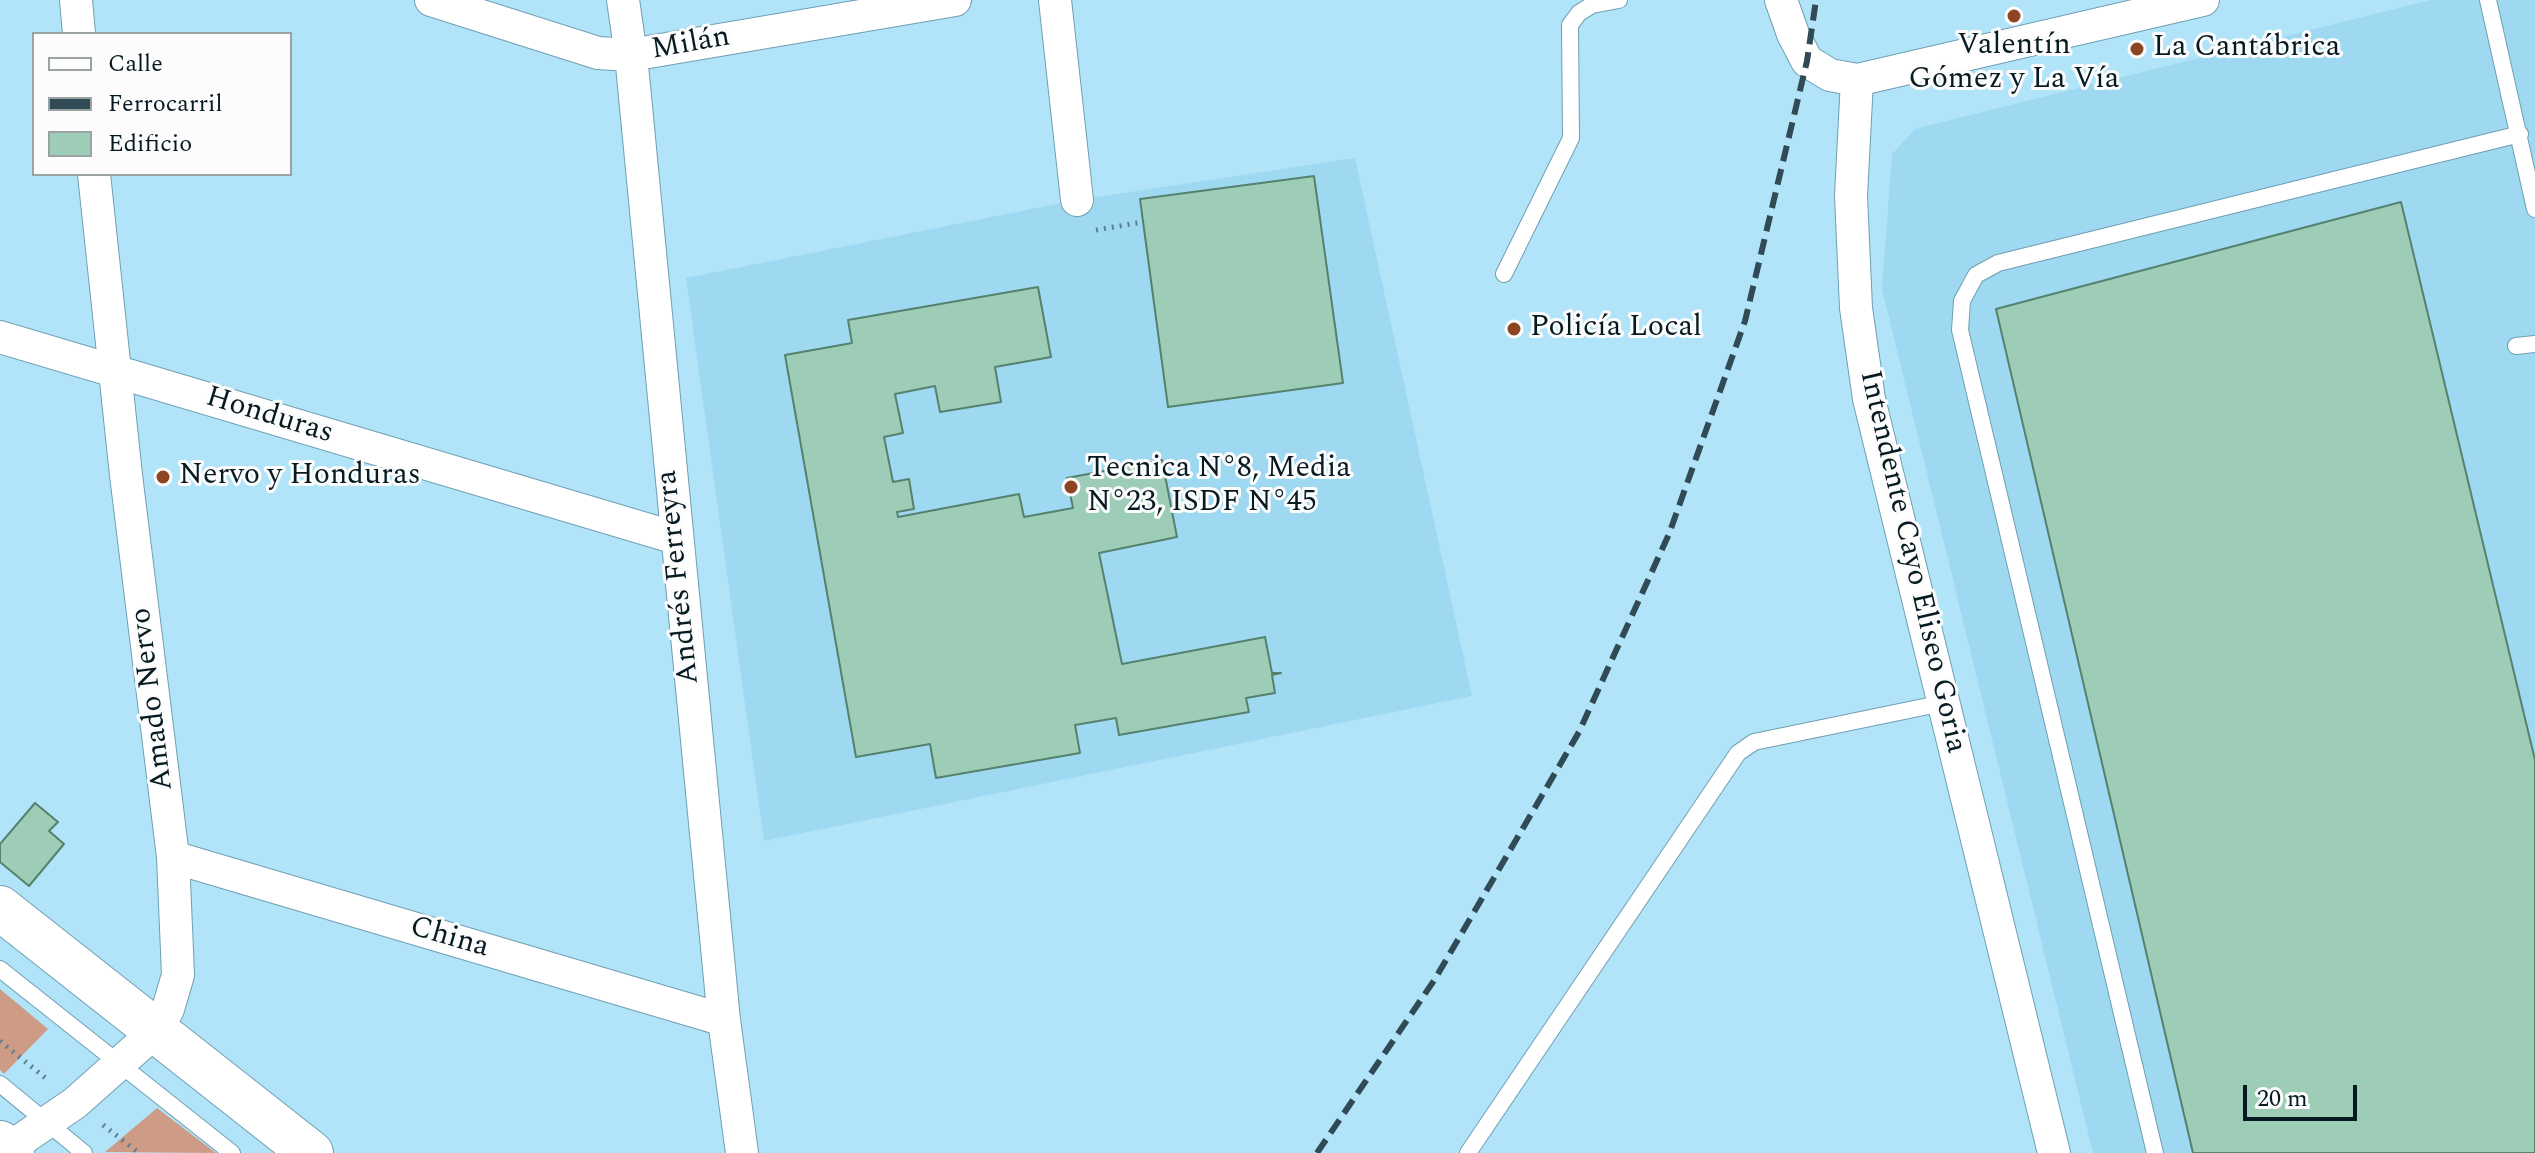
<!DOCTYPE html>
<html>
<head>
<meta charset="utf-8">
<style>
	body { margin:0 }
	#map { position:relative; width:2535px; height:1153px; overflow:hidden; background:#b2e4f9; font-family:Spectral,serif }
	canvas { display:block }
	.legend { position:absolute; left:32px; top:32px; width:260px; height:144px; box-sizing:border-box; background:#fcfcfc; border:2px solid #9aa2a5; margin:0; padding:10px 14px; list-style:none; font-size:24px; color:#061a22 }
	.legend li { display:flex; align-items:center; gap:16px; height:40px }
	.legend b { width:40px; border:2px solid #9aa2a5 }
	.scale { position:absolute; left:2243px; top:1085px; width:114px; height:36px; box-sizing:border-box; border:4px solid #061a22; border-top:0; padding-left:10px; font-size:24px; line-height:28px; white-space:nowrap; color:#061a22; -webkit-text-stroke:6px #fcfcfc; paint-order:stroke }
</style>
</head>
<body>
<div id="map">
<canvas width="2535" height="1153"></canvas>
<ul class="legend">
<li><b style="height:10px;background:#fff"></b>Calle</li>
<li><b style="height:10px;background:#304b56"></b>Ferrocarril</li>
<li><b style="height:22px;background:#9dcdb7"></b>Edificio</li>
</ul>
<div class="scale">20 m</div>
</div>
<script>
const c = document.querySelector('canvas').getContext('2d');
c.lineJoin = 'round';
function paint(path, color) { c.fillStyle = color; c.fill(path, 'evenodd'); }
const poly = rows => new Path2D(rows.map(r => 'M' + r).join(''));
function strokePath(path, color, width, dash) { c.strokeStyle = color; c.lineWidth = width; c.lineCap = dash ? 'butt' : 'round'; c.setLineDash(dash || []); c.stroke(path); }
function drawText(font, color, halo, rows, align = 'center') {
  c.font = font + ' Spectral,serif'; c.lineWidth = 6; c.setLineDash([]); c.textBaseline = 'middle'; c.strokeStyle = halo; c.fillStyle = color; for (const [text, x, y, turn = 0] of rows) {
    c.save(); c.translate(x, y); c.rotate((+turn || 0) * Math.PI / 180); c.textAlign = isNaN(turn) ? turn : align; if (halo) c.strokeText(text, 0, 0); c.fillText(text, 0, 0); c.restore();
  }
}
const built = poly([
	[2431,0,2535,0,2535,1153,2093,1153,1882,289,1892,154,1915,129],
	[1355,158,1472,696,764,841,686,278,1077,200]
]);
const green = poly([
	[0,989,48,1029,4,1074,0,1070],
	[157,1108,216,1153,105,1152]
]);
const building = poly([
	[1314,176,1343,383,1168,407,1140,199,1314,176],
	[2401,202,2535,760,2535,1153,2193,1153,1996,309,2401,202],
	[1038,287,1051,357,995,367,1001,402,940,412,935,386,895,394,903,433,884,437,893,482,909,479,914,509,897,512,898,517,1019,494,1024,517,1073,508,1067,478,1162,460,1177,537,1099,553,1122,664,1265,637,1272,673,1281,673,1272,675,1275,693,1246,698,1249,712,1119,735,1116,718,1075,725,1080,753,936,778,930,744,856,757,785,355,852,343,848,320,1038,287],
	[35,803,58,822,49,831,64,844,29,886,0,862,0,844,35,803]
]);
const path = poly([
	[1096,230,1143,222],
	[0,1041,49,1081],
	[103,1125,139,1153]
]);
const lane = poly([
	[2488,0,2535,209],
	[1504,274,1571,138,1570,25,1579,13,1592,5,1619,0],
	[2516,346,2535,344],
	[0,969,232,1153],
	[0,1084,84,1153],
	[1468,1153,1738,753,1754,742,1943,703],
	[2155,1153,1960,330,1962,301,1976,275,1998,263,2520,134]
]);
const street = poly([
	[76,0,79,34],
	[431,0,598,53,631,55,955,0],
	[623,0,631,55,724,1020,742,1153],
	[1055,0,1077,200],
	[1781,0,1793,34,1807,61,1830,75,1857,80,2203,0],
	[1857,80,1851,196,1856,308,1869,399,2054,1153],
	[0,337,676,538],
	[173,857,724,1020],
	[2,1153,75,1103,156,1031,168,1009,178,975,173,857,126,475,94,174]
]);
const secondary = poly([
	[0,908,311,1153],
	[0,1143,12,1153]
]);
const rail = poly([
	[1317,1153,1435,979,1579,732,1669,534,1745,321,1807,61,1816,0]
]);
const markers = [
	[2014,16,8,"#8c4522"],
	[2137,49,8,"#8c4522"],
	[1514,329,8,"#8c4522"],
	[163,477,8,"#8c4522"],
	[1071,487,8,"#8c4522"]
];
const streetNames = [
	["Milán",691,45,-10],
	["Honduras",269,417,17],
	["Intendente Cayo Eliseo Goria",1911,562,77],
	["Andrés Ferreyra",680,577,-96],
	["Amado Nervo",154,699,-97],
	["China",449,939,16]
];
const poiNames = [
	["Valentín",2014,47,"center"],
	["Gómez y La Vía",2014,81,"center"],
	["La Cantábrica",2153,49],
	["Policía Local",1530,329],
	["Tecnica N°8, Media",1087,470],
	["N°23, ISDF N°45",1087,504],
	["Nervo y Honduras",179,477]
];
paint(built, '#9ed9f1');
paint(green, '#ce9c86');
paint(building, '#9dcdb7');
strokePath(building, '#55826e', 2);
strokePath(lane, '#6f9fb3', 18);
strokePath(street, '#6f9fb3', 34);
strokePath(secondary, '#6f9fb3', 46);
strokePath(path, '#5c808e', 5, [2, 6]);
strokePath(lane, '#fff', 16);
strokePath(street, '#fff', 32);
strokePath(secondary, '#fff', 44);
strokePath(rail, '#304b56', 6, [16, 8]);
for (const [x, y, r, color] of markers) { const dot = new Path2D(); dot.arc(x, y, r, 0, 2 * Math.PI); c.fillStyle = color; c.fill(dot); strokePath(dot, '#fcfcfc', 3); }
drawText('30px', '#061a22', '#fcfcfc', streetNames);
drawText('30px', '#061a22', '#fcfcfc', poiNames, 'left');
</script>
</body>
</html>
